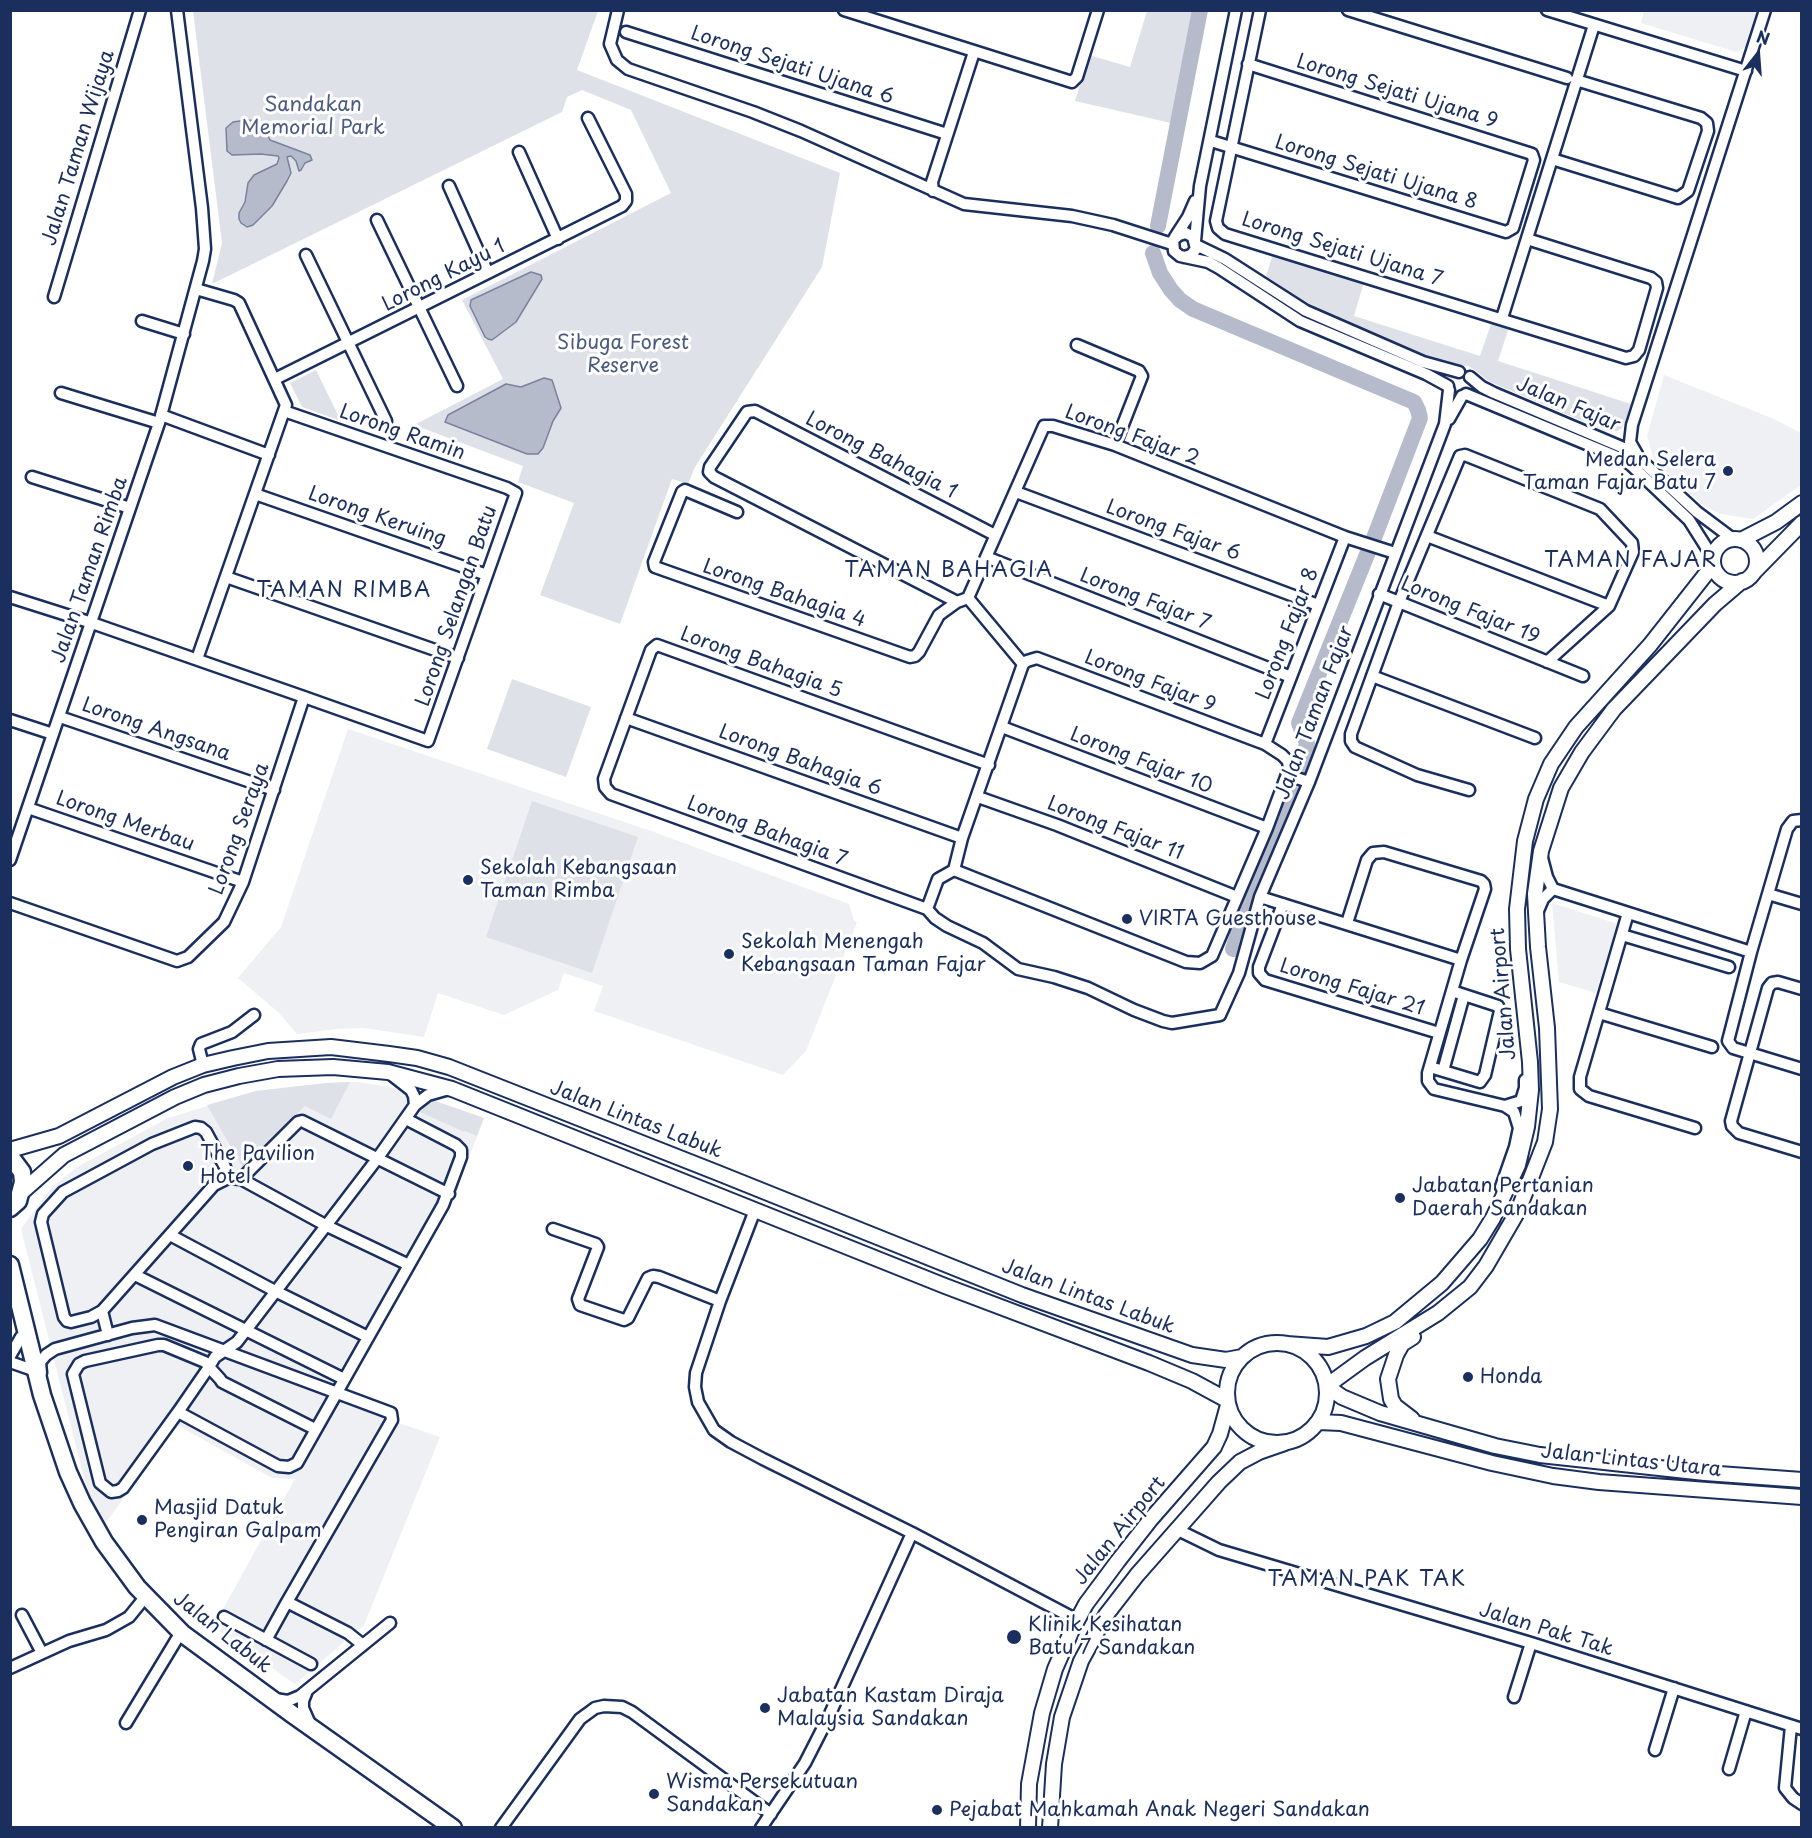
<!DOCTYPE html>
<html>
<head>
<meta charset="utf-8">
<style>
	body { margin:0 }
	#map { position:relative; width:1812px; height:1838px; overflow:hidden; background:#fff; font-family:"Playpen Sans",sans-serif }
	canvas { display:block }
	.frame { position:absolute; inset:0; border:12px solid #1b2f5e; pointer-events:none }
	.north { position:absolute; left:1728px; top:24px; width:60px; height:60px; -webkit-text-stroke:4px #fff; paint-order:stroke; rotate:17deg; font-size:16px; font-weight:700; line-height:24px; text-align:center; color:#1b2f5e }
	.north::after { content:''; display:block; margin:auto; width:21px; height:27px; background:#1b2f5e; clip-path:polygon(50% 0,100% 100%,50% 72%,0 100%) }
</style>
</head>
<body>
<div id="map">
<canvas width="1812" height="1838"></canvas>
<div class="frame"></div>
<div class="north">N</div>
</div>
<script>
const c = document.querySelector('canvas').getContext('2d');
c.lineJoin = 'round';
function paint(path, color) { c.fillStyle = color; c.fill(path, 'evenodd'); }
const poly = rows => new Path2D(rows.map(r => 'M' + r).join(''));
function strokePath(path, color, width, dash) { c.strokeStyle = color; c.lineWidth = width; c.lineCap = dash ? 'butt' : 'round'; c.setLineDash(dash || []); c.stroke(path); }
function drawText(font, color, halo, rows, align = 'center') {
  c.font = font + ' "Playpen Sans",sans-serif'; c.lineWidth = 6; c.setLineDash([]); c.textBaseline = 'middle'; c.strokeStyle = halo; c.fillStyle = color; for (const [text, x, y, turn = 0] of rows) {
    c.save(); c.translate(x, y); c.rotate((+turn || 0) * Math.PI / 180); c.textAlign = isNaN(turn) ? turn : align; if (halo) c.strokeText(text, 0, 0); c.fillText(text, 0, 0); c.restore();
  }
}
const built = poly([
	[1644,11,1644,10,1759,11,1748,46,1736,52,1641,23],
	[1664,375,1774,419,1801,433,1801,485,1753,519,1720,514,1704,506,1654,460,1647,436],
	[348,729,654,832,849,904,854,921,857,922,806,1051,783,1075,594,1011,603,986,564,973,558,990,504,1015,438,993,424,1037,364,1028,337,1029,297,1034,278,1012,238,978,281,927],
	[1552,903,1618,924,1596,993,1559,982],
	[359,1082,394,1088,484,1118,453,1200,338,1402,440,1437,364,1625,295,1684,213,1627,295,1479,272,1478,177,1425,104,1525,90,1502,21,1229,51,1188,77,1167,168,1118,256,1091,327,1083]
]);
const green = poly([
	[193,11,598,11,577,70,840,173,822,267,695,467,688,484,672,479,620,624,540,595,574,503,518,482,523,466,414,425,503,379,462,300,671,193,631,110,582,90,567,97,562,112,212,284,222,243],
	[1147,11,1195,11,1171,123,1075,101,1089,55,1130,67],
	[1273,254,1364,282,1354,316,1480,356,1492,321,1509,327,1498,361,1631,404,1625,422,1621,429,1617,431,1606,431,1490,382,1469,366,1444,364,1333,316,1303,301,1266,276],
	[316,370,341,421,302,407,290,383],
	[512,679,591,707,566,777,487,749],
	[532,801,638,837,592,973,486,937],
	[350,1082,331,1119,305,1106,243,1168,207,1105,256,1091,327,1083],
	[427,1098,484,1118,477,1136,465,1131,464,1132,418,1111]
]);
const water = poly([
	[247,120,257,121,263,125,270,140,310,155,312,160,305,163,301,170,299,171,296,161,291,156,287,157,291,173,287,181,272,206,253,225,247,227,241,223,239,219,239,213,245,202,248,183,254,175,277,164,279,158,278,156,261,154,232,155,227,151,226,128,233,122,247,120],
	[531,272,541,275,542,279,516,322,492,340,488,339,485,337,470,306,471,300,531,272],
	[544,378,552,380,561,408,553,421,543,448,538,454,527,454,445,422,448,415,506,384,521,387,544,378]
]);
const river = poly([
	[1158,226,1200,10],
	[1153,253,1160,273,1171,290,1180,300,1193,309,1414,402,1418,410,1420,418,1374,538],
	[1302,766,1307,743,1299,723,1368,552],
	[1233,949,1251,895,1292,793]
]);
const minor = poly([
	[618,10,610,44,617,60,628,69,753,112,801,131,964,204,1072,216,1113,225,1172,244],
	[844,10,1072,82,1077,77,1098,10],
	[1260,10,1216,221,1218,228,1225,234,1626,358,1634,356,1639,350,1657,288,1656,282,1651,278,1527,239],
	[1348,10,1567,78],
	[1547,10,1746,71],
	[626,32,947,134],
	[1211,141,1506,232,1513,228,1534,160,1532,154,1248,64],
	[519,152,558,239],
	[1552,159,1678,198,1688,191,1708,131,1707,123,1701,118,1576,80],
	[449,186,488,273],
	[933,191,932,182,974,52],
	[377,220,457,386],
	[1175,237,1188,217,1195,201],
	[1195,241,1200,186,1236,10],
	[1196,245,1225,259,1306,311,1423,362,1459,372],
	[306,255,386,421],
	[1184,257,1191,255,1196,249,1193,237,1186,233,1179,235,1173,240,1174,251,1180,256,1208,262,1219,268,1300,321,1426,374,1448,386],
	[196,289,234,300,239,303,286,405,197,659],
	[54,297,140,10],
	[1502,318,1594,25],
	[142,321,184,334],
	[1077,345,1139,371,1142,376,1115,445],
	[1470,377,1482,387,1494,393,1631,451,1697,512,1733,539],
	[275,379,622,206,626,201,626,194,588,118],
	[61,393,159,423],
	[1466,394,1620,458,1630,464,1689,520,1713,558],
	[284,411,507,488,516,493,428,741,304,697],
	[161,415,269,455],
	[1449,419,1462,396],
	[1638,456,1630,442,1632,425,1765,10],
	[32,477,130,508],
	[1016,492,1318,605],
	[255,494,487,575],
	[737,512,685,490,682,492,654,562,655,567,910,657,915,656,919,652,939,615,957,602,968,598,1044,426,1053,426,1115,445,1345,537,1395,553],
	[1427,536,1609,606],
	[986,557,1291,677],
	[226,577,458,658],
	[1379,594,1583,676],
	[10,597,92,623,304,697,243,882,224,922,188,957,177,961,10,903],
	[968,598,1023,664],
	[957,602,714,477,709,472,710,467,747,412,755,411,995,535],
	[1372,676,1535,738],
	[60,717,274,790],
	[626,718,962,838],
	[10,720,53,734],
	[1002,727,1267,828],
	[1265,744,1345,537],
	[989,765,657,645,651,650,604,779,605,787,611,794,927,909,935,918,947,926,983,943,1018,969,1054,977,1088,988,1134,1010,1163,1021,1172,1023,1220,1015,1239,973,1260,897,1309,782,1445,424,1449,390],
	[1287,775,1309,782],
	[1469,790,1417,775,1355,747,1351,741,1351,734,1399,602,1460,456,1465,455,1600,509,1632,543,1633,552,1609,606,1547,662],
	[978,797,1057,825,1237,897],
	[28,808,243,882],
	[1802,820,1793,821,1787,829,1751,952,1728,1041,1733,1048,1802,1069],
	[1542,858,1547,877,1553,889],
	[10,860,159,423,203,261,205,249,202,208,177,10],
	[954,870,962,838,1023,664],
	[1553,889,1751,952],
	[1768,894,1802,904],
	[1260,897,1461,960],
	[1283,904,1259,967,1259,973,1265,980,1439,1033],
	[927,909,938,879,954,870,1186,962,1200,963,1212,956,1267,828,1289,769,1288,761,1282,755,1265,744,1037,658,1027,661,1023,664],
	[1537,913,1543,899,1553,889],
	[1628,913,1580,1077,1580,1089,1589,1096,1695,1128],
	[1347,923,1367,860,1373,853,1384,852,1481,881,1484,884,1485,889,1461,960,1428,1073,1428,1081,1434,1089,1505,1106],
	[1622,935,1729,967],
	[1802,989,1778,982,1772,983,1768,988,1731,1121,1732,1126,1739,1133,1802,1152],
	[1599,1013,1712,1047],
	[203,1065,199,1049,201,1044,232,1032,254,1015],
	[1430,1067,1480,1082,1485,1075,1500,1011,1498,1006,1452,991],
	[1443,1071,1464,995],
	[393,1076,411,1090,414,1096,415,1105],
	[241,1179,298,1122,302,1121,449,1194],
	[1501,1187,1515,1147,1519,1128,1514,1112,1505,1106,1521,1101,1525,1088,1525,1080],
	[755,1210,720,1301,696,1373,695,1387,698,1402,714,1430,731,1442,763,1459,912,1533,1077,1620],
	[553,1229,596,1244,598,1247,578,1299,580,1305,624,1320,628,1318,648,1278,653,1276,659,1277,720,1301],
	[170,1235,275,1291,368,1337],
	[135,1275,344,1379],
	[102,1311,91,1317,71,1322,67,1321,64,1317,41,1222,43,1214,63,1192,152,1144,195,1127,201,1128,206,1132,225,1167,228,1178],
	[108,1335,102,1311,214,1185,228,1178,241,1179,327,1226,409,1265],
	[10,1356,21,1337],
	[10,1362,30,1369],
	[41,1373,40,1362,46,1355,55,1349,132,1328,155,1325,391,1413,392,1420,287,1602,348,1633,363,1645],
	[178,1412,278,1466,289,1467,297,1463,443,1205,461,1157,461,1150,456,1145,406,1119],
	[315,1429,222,1382,220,1379,209,1367,207,1364,205,1362,164,1345,158,1345,85,1361,79,1364,73,1374,100,1483,111,1492,118,1491,123,1488,178,1412,209,1367,215,1357,237,1342,377,1159,415,1105,428,1095,449,1089],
	[1178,1530,1219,1550,1531,1643,1802,1729],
	[22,1615,42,1653],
	[224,1617,311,1664],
	[266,1640,287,1602],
	[10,1668,69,1641,106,1630,129,1617,142,1601],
	[307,1691,303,1701,303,1708,310,1724],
	[1514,1697,1531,1643],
	[275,1699,288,1701,300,1696,390,1623],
	[126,1723,178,1637],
	[1791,1726,1785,1788,1793,1798,1802,1804],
	[1655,1750,1674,1688],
	[1729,1769,1746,1711],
	[501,1828,580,1719,595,1708,604,1706,622,1707,632,1712,771,1814],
	[761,1828,805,1763,829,1716,912,1533]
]);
const major = poly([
	'1713 561a22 22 0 1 1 44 0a22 22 0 1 1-44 0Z',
	[1741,540,1776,522,1802,503],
	[1755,571,1802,523],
	[10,1150,59,1136,173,1077,203,1065,233,1058,268,1051,331,1047,389,1054,417,1058,449,1067,718,1173,1022,1295,1192,1355,1226,1360,1242,1357],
	[22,1192,64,1155,175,1097,204,1085,239,1076,278,1069,333,1067,388,1072,452,1089,945,1286,1149,1363,1192,1381,1227,1400],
	'1227 1393a50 50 0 1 1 100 0a50 50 0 1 1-100 0Z',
	[1287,1344,1328,1347,1366,1336,1395,1322,1442,1283,1480,1239,1493,1218,1518,1165,1527,1127,1531,1090,1530,1062,1518,949,1517,909,1525,841,1536,799,1551,764,1576,727,1650,645,1713,565],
	[1328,1385,1365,1358,1438,1313,1470,1287,1486,1266,1518,1211,1545,1142,1550,1109,1547,1028,1538,947,1535,894,1541,851,1561,788,1582,752,1614,709,1715,604,1742,581],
	[1328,1387,1342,1397,1380,1413,1495,1446,1540,1455,1705,1473,1802,1480],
	[1412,1419,1395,1406,1391,1399,1388,1379,1396,1355,1402,1344,1413,1337],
	[1318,1422,1341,1423,1492,1463,1553,1476,1599,1482,1802,1497],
	[1028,1828,1029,1784,1042,1713,1055,1669,1072,1630,1086,1604,1118,1561,1151,1519,1214,1447,1220,1434,1228,1405],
	[1050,1828,1054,1764,1062,1717,1081,1661,1106,1615,1137,1575,1219,1482,1240,1462,1259,1452,1285,1443]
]);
const highway = poly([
	[10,1156,22,1172,23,1182,18,1201,10,1208],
	[10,1265,42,1395,68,1472,82,1503,104,1542,137,1587,183,1634,292,1714,453,1828]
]);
const markers = [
	[1728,471,6,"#1b2f5e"],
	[468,880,6,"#1b2f5e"],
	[1127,919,6,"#1b2f5e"],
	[729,954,6,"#1b2f5e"],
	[188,1166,6,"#1b2f5e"],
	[1400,1198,6,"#1b2f5e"],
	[1468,1377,6,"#1b2f5e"],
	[142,1520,6,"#1b2f5e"],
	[1014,1637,8,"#1b2f5e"],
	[765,1708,6,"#1b2f5e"],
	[654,1794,6,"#1b2f5e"],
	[937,1810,6,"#1b2f5e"]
];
const streetNames = [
	["Lorong Sejati Ujana 6",792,66,18],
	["Lorong Sejati Ujana 9",1397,92,17],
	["Jalan Taman Wijaya",79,148,-73],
	["Lorong Sejati Ujana 8",1376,173,17],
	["Lorong Sejati Ujana 7",1342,250,17],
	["Lorong Kayu 1",444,276,-27],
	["Jalan Fajar",1568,405,23],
	["Lorong Ramin",402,433,19],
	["Lorong Fajar 2",1132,436,20],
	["Lorong Bahagia 1",881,456,27],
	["Lorong Keruing",377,517,19],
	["Lorong Fajar 6",1173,531,20],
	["Jalan Taman Rimba",90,570,-71],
	["Lorong Bahagia 4",784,594,19],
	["Lorong Fajar 7",1145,600,21],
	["Lorong Selangan Batu",457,606,-71],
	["Lorong Fajar 19",1470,611,22],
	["Lorong Fajar 8",1288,634,-69],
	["Lorong Bahagia 5",761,663,20],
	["Lorong Fajar 9",1150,682,21],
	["Jalan Taman Fajar",1315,713,-69],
	["Lorong Angsana",156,730,19],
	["Lorong Bahagia 6",800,761,20],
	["Lorong Fajar 10",1141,761,21],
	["Lorong Merbau",125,822,19],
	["Lorong Seraya",240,829,-70],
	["Lorong Fajar 11",1115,829,21],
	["Lorong Bahagia 7",767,832,20],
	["Lorong Fajar 21",1352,988,17],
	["Jalan Airport",1504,994,-95],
	["Jalan Lintas Labuk",636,1120,21],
	["Jalan Lintas Labuk",1088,1297,20],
	["Jalan Lintas Utara",1631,1461,6],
	["Jalan Airport",1120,1531,-51],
	["Jalan Pak Tak",1546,1630,17],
	["Jalan Labuk",222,1633,38]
];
const parkNames = [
	["Sandakan",313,105],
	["Memorial Park",313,128],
	["Sibuga Forest",623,343],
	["Reserve",623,366]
];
const poiNames = [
	["Medan Selera",1716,460,"right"],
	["Taman Fajar Batu 7",1716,483,"right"],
	["Sekolah Kebangsaan",480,868],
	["Taman Rimba",480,891],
	["VIRTA Guesthouse",1139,919],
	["Sekolah Menengah",741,942],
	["Kebangsaan Taman Fajar",741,965],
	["The Pavilion",200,1154],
	["Hotel",200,1177],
	["Jabatan Pertanian",1412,1186],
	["Daerah Sandakan",1412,1209],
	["Honda",1480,1377],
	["Masjid Datuk",154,1508],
	["Pengiran Galpam",154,1531],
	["Klinik Kesihatan",1028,1625],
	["Batu 7 Sandakan",1028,1648],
	["Jabatan Kastam Diraja",777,1696],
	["Malaysia Sandakan",777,1719],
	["Wisma Persekutuan",666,1782],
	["Sandakan",666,1805],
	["Pejabat Mahkamah Anak Negeri Sandakan",949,1810]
];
const neighbourhoodNames = [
	["TAMAN FAJAR",1631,561],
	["TAMAN BAHAGIA",949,571],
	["TAMAN RIMBA",344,591],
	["TAMAN PAK TAK",1367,1580]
];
paint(built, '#eff0f4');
paint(green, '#dee1e7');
paint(water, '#b5bbca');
strokePath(water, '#77839f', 1.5);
strokePath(river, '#b5bbca', 16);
strokePath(minor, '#1b2f5e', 15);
strokePath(major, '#1b2f5e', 18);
strokePath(highway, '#1b2f5e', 21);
strokePath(minor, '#fff', 10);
strokePath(major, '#fff', 14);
strokePath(highway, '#fff', 16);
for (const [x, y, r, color] of markers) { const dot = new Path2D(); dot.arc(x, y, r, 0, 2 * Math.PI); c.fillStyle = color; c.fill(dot); strokePath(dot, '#fff', 2); }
drawText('20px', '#1b2f5e', '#fff', streetNames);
drawText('20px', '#4c5c80', '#fff', parkNames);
drawText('20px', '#1b2f5e', '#fff', poiNames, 'left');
c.letterSpacing = '1.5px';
drawText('21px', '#1b2f5e', '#fff', neighbourhoodNames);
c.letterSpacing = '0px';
</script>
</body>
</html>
